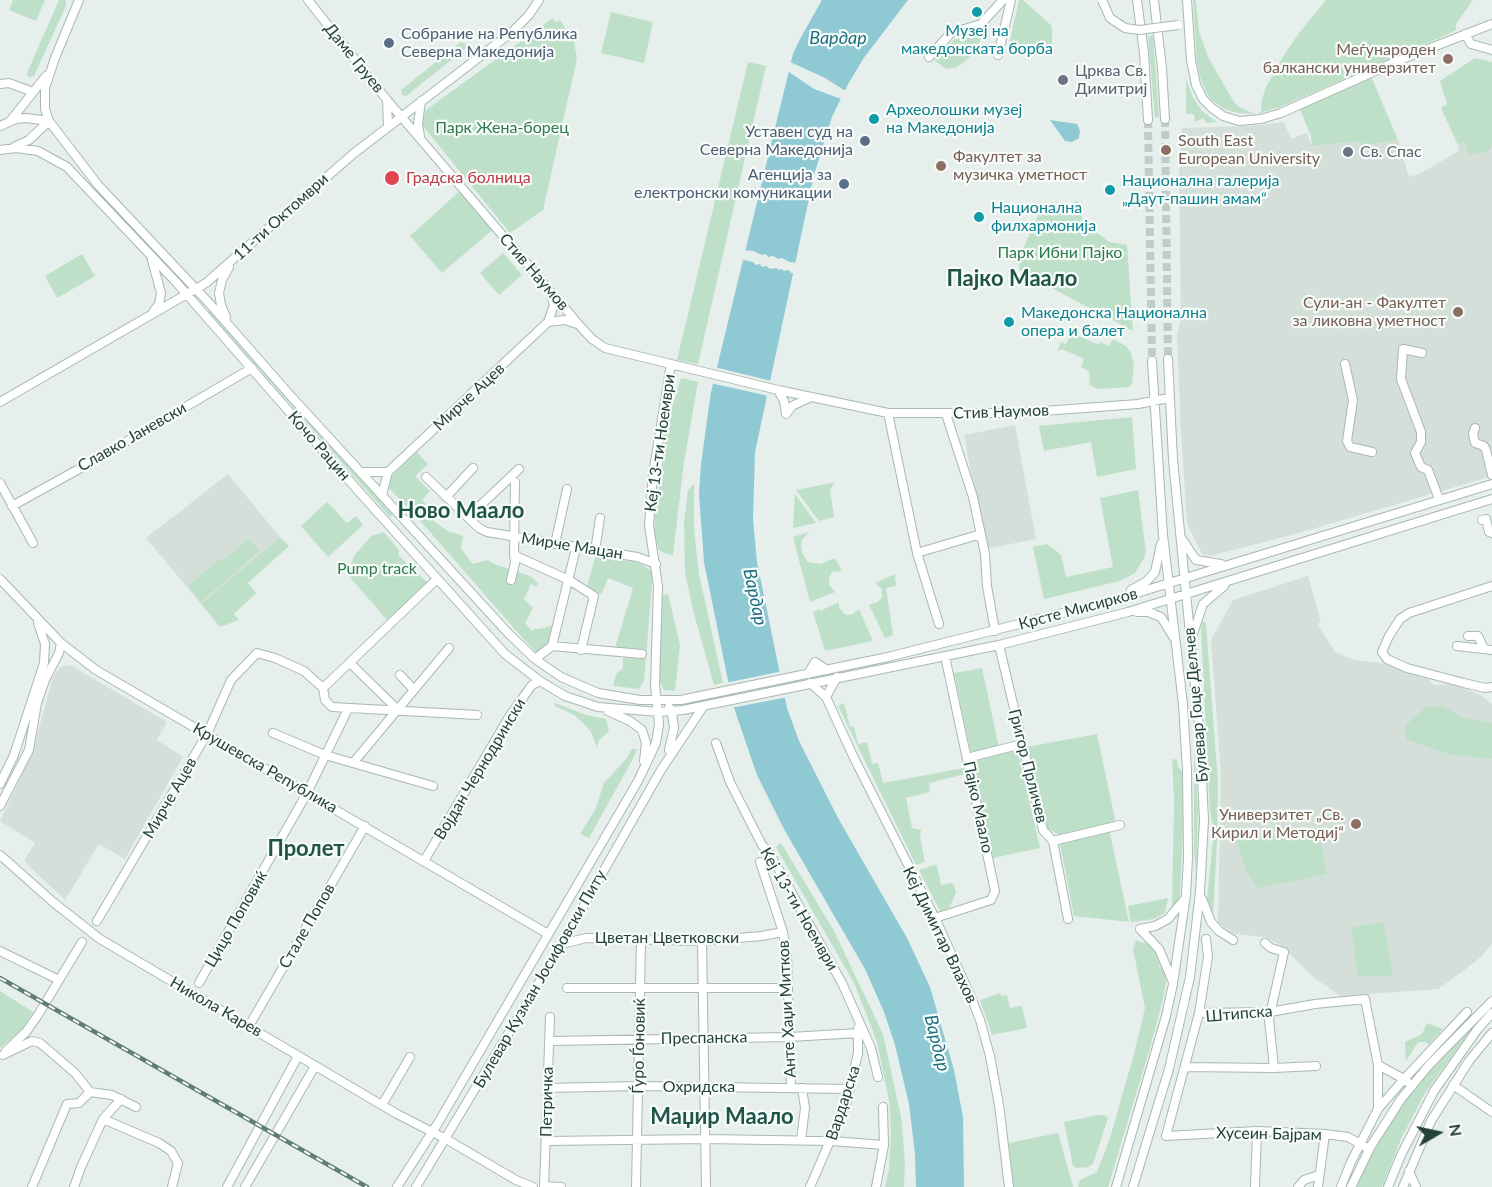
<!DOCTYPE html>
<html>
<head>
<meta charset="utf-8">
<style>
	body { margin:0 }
	#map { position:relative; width:1492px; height:1187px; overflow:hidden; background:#e6efeb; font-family:Lato,sans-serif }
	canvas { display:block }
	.north { position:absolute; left:1408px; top:1103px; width:60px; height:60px; -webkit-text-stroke:4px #f7fbf9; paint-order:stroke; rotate:81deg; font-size:16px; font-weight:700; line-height:24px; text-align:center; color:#24423a }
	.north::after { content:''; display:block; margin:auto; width:21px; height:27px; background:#24423a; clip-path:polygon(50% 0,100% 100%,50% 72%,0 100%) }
</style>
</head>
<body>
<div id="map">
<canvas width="1492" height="1187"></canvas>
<div class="north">N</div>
</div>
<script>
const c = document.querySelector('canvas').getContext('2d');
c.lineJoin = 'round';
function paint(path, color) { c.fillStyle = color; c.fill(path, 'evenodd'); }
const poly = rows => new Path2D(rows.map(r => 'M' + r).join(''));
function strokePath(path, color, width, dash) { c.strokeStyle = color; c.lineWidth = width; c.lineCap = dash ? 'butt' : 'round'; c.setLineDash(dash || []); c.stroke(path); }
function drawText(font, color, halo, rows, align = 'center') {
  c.font = font + ' Lato,sans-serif'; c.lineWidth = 4.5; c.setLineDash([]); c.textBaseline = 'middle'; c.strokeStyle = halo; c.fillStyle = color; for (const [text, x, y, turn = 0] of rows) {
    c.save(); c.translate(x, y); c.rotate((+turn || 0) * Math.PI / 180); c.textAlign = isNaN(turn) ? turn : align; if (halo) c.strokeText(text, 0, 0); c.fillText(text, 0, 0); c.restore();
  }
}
const built = poly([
	[1284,122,1291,139,1307,132,1312,146,1314,146,1361,141,1363,146,1398,140,1409,177,1421,173,1459,151,1458,145,1464,141,1489,150,1492,146,1492,476,1299,533,1210,556,1202,554,1187,524,1181,433,1177,335,1181,317,1179,176,1182,128,1250,126],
	[1015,425,1036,539,985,549,964,435],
	[228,474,280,537,201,604,146,538],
	[1308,576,1321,622,1317,624,1335,652,1354,660,1388,664,1428,676,1430,682,1434,685,1455,684,1480,695,1492,704,1492,944,1482,956,1462,972,1438,989,1341,996,1314,978,1282,946,1265,937,1234,934,1218,923,1221,774,1211,640,1233,600],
	[70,665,167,722,157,740,183,757,125,859,99,844,65,900,24,861,35,843,0,821,32,754,53,677,60,667]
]);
const green = poly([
	[13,0,45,0,36,21,9,10],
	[59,0,66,0,66,6,34,76,28,77,27,73],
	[1019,0,1023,0,1052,26,1052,47,1047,52,1011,55,1008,48],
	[1193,0,1196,0,1199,32,1209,59,1234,102,1239,107,1255,114,1237,113,1224,109,1212,100,1206,92,1201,80,1197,63],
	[1326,0,1473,0,1456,24,1456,30,1446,35,1280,107,1257,114,1261,111,1262,99,1266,87,1284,55,1299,33],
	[611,12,653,22,644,63,601,53],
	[553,18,556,22,560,20,574,42,577,59,543,210,510,233,422,125,423,116,426,110],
	[1148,36,1153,36,1159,117,1155,118],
	[983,37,969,58,957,67,946,69,934,60,938,53,955,39],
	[461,42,466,44,465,49,406,96,402,95,401,90],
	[1475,58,1492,62,1492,146,1489,150,1469,156,1464,142,1458,145,1441,108,1447,104,1440,81],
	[748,62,766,66,698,364,677,360],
	[1370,74,1398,140,1362,146,1361,141,1312,146,1311,136,1298,105],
	[1186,79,1192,96,1202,111,1217,122,1207,123,1203,118,1195,122,1194,114,1186,114],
	[463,188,496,227,442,273,410,236],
	[1078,201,1084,227,1091,228,1109,242,1127,245,1133,331,1020,271,1018,260,1041,209,1056,208],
	[503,253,522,275,499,295,480,273],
	[82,254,95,276,57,298,45,276],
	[209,309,392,514,390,517,208,311],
	[1072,333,1099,345,1100,342,1109,346,1113,339,1126,346,1131,353,1134,364,1132,384,1128,387,1098,389,1090,385,1089,371,1081,367,1084,359,1062,349,1057,351,1061,342,1066,344],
	[681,378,698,382,684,462,673,555,666,554,659,550,655,537,655,515,668,419],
	[1132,417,1136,469,1097,477,1091,442,1044,451,1039,426],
	[417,452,428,464,415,476,430,491,422,500,429,507,425,511,436,523,448,531,463,536,461,549,473,564,488,560,492,563,530,576,538,583,537,587,531,584,524,599,533,608,525,623,532,631,535,629,540,629,553,625,548,645,541,652,536,652,519,634,431,533,389,488,391,477],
	[835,482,830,490,834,517,819,521,796,490],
	[694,484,694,529,699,574,723,683,714,685,694,614,685,573,684,523,688,490],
	[1138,490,1146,552,1143,560,1135,573,1120,581,1044,599,1033,547,1047,544,1061,555,1066,577,1113,567,1100,498],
	[795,494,816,523,793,528],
	[327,502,347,523,356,516,363,525,328,557,301,526],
	[384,532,399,550,399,556,428,583,388,621,347,574,354,556,371,536],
	[809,532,802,540,801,547,803,555,808,562,820,564,835,558,842,571,832,572,829,578,829,585,835,592,810,602,793,537],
	[280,537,289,546,248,583,256,593,234,614,239,620,220,627,201,604],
	[249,539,259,551,201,602,188,586,220,559,222,561],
	[596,555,639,563,653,572,644,681,639,689,613,686,616,674,623,668,623,658,643,659,643,649,615,648,633,588,608,578,601,595,587,586],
	[895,574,896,586,886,588,893,635,885,638,869,605,878,602,882,597,882,589,875,583],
	[668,594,680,645,675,691,664,690,658,678,663,595],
	[839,602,839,608,846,615,853,614,859,609,873,641,825,651,813,612,819,609,820,611],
	[1202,621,1206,623,1218,783,1217,841,1213,916,1207,899,1214,830,1210,811,1201,629],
	[982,668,1000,753,1018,749,1040,848,993,858,954,673],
	[555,703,586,715,606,719,609,731,599,740,597,747,591,732,584,724,574,715,555,706],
	[844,703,850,727,854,726,858,744,867,742,872,764,878,763,883,783,964,768,965,774,929,783,930,792,906,798,912,828,921,830,920,837,925,862,916,865,838,706],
	[1443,706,1461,717,1492,723,1492,759,1448,754,1406,739,1405,726,1426,707],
	[1097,734,1115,819,1110,834,1129,922,1074,916,1058,834,1046,828,1027,747],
	[1194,747,1198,811,1196,872,1194,853],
	[631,749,637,749,634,757,589,838,580,834,595,810,604,783,628,757],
	[1172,759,1177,760,1178,767,1182,771,1183,824,1180,897,1170,914,1172,904,1174,801],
	[1272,834,1292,838,1320,838,1327,874,1257,888,1247,872,1236,840],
	[781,843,833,929,883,1034,901,1117,905,1161,904,1187,885,1187,889,1169,891,1131,889,1100,877,1042,854,983,776,847],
	[934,865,937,866,941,885,951,883,954,885,956,893,949,908,940,911,919,870],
	[1168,898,1165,913,1154,919,1131,922,1128,906],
	[1384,922,1393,976,1358,976,1351,927],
	[1136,940,1151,945,1161,959,1159,967,1164,967,1167,977,1163,999,1150,1048,1108,1187,1078,1187,1080,1180,1097,1172,1110,1138,1134,1054,1145,1008,1133,949],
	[0,991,33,1012,20,1032,0,1048],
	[1000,993,1002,996,1007,995,1010,1008,1022,1006,1027,1028,992,1035,980,1000],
	[1478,1020,1425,1093,1401,1139,1382,1187,1354,1187,1365,1162,1388,1124,1420,1082],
	[1427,1023,1443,1029,1429,1044,1425,1042,1418,1042,1406,1061,1405,1042,1422,1034],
	[1098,1115,1104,1115,1108,1118,1093,1164,1088,1167,1077,1168,1073,1166,1064,1122],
	[1058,1133,1073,1187,1013,1187,1009,1143]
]);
const water = poly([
	[822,0,908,0,863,59,847,86,832,117,814,175,755,452,753,519,757,562,787,708,799,741,838,818,907,938,930,987,954,1070,963,1117,964,1187,916,1187,915,1154,909,1104,895,1045,884,1012,865,969,785,831,757,775,733,705,704,562,699,494,701,464,711,392,793,54,800,39],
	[1050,120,1077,124,1080,131,1079,138,1072,142,1065,141]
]);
const pier = poly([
	[788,61,825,78,847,92,844,100,814,89,786,70],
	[741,250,753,251,762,255,766,254,768,257,773,256,778,259,782,258,790,262,798,263,796,273,791,273,789,270,784,271,782,269,779,270,776,268,770,269,766,266,762,267,760,264,756,265,753,262,739,259],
	[714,367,772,381,769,396,710,383],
	[783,671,788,697,731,708,725,683]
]);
const minorTunnel = poly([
	[1165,119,1168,359],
	[1148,120,1152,361]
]);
const minor = poly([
	[79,0,55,58,45,88,45,109,49,121,98,185,210,304,289,394,509,634,535,659,561,677,598,693,640,700,681,700,888,657,1114,600,1492,484],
	[308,0,387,100,580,326,592,339,605,348,778,390,888,413,1017,413,1138,404,1169,398],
	[1137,0,1144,53,1148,120],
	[1154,0,1162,68,1165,119],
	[1187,0,1191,60,1196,85,1203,99,1212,108,1223,116,1239,121,1261,119,1281,113,1400,60,1492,24],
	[1465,34,1471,44,1492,50],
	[998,55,1011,0],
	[929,57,951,33,981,24,1003,0],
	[0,84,9,83,33,92],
	[387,100,388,126],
	[11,120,46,76],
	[0,126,16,119,26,118,49,121],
	[420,136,418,124,421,101],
	[14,147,29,140,49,121],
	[0,150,16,148,38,151,67,167,176,282,361,494,505,654,540,681,565,696,598,707,659,712,683,710,999,645,1128,612,1492,499],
	[152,260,161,293,159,304,153,312],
	[226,317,221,305,219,293,222,280,229,267],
	[548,322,565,320,577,324],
	[1422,353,1403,349,1401,379,1421,432,1421,442,1415,453,1421,467,1428,470,1439,499],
	[1345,364,1353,400,1347,441,1350,447,1372,452],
	[778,390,784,401,786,414],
	[0,402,206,283,353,154,512,32,529,15,539,0],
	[888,413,917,553,939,624],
	[786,414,792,406,811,397],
	[946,414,973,497,985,554,987,586,995,631],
	[1475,428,1473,434,1475,443,1484,446,1486,450,1492,475],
	[361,472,388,472],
	[426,477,479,528,487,532,637,557,656,564],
	[515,482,514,553,518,557,569,580,594,596,581,650],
	[0,483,33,543],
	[382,495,388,472,548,322,554,305,551,294],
	[446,497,473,468],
	[12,506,88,464,252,368],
	[468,517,519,469],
	[1482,520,1486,519,1489,532,1492,533],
	[1182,539,1196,560,1221,564],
	[555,544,567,489],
	[595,551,600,518],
	[917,553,981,534],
	[0,579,61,643,96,670,548,934],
	[511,580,515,563,514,554],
	[1492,586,1409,613,1400,619,1389,636,1382,652,1387,659,1407,668,1464,683,1485,688,1492,687],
	[1131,590,1147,581,1155,572,1161,544],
	[1137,612,1148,612,1161,617,1174,638],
	[1193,634,1203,604,1224,586],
	[1468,636,1478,636,1484,649],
	[999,645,1043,830,1053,841,1068,919],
	[552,646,642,654],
	[1457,646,1492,650],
	[535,659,552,646,576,548],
	[350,663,398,710],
	[808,674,815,662,827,670],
	[400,675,414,690],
	[810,683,826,697,854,758,935,918,971,997,980,1020,990,1056,999,1105,1009,1187],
	[323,688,437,579],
	[826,697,837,677],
	[608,711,630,721,642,730,646,743,644,761],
	[273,733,325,755,433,786],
	[716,743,730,782,762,845,769,852,842,983,871,1048,878,1077],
	[669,750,674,728,672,713,669,707],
	[967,758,1022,744],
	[353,763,449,648],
	[0,784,14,755,44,663,45,644,38,623],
	[0,806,29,750,37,703,45,680,59,653,61,643],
	[1053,841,1120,825],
	[0,855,53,902,100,939,397,1114,446,1139,516,1180,533,1187],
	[424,861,509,717,532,685,540,681],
	[760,862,783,932,787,956,791,1088],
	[1202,899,1211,922,1219,931,1233,940],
	[935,918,991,900,995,891,945,656],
	[97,921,207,734,231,680,257,653,275,658,304,671,323,688,325,700,332,707,477,715],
	[1140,929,1159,949,1173,982],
	[1140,929,1155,926,1168,919,1183,901],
	[1206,939,1208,957,1199,1013,1166,1136,1257,1131,1325,1134,1348,1137,1369,1149],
	[702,941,706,1187],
	[1265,943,1271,948,1284,952,1269,1019,1274,1068],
	[562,944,586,938,700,941,762,936,783,932],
	[0,951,59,980],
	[199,983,307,793,348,709],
	[567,988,788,988],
	[1199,1013,1270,1012,1315,1004,1365,999,1378,1065,1404,1079,1412,1086],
	[249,1026,365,826],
	[549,1041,790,1037,859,1033],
	[6,1051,26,1032,38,1015,82,942],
	[3,1055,32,1041,40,1043,75,1073,90,1092,112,1095,136,1107],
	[1378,1065,1378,1109],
	[1186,1067,1274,1068,1316,1066],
	[1453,1085,1492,1112],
	[547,1088,638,1086,850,1089],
	[382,1105,410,1057],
	[103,1119,159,1143,171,1151,178,1163,172,1187],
	[801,1140,805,1108,802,1088],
	[546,1141,706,1139,832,1141,884,1145],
	[1409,1171,1416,1187],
	[544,1186,561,1187],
	[32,1187,67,1104,79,1103,90,1092],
	[74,1187,81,1167,103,1119,121,1099],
	[227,1187,298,1056],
	[245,1187,315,1066],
	[397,1187,438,1123,638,781,656,743,659,724,655,685,658,586,649,525,653,474,671,364],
	[416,1187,562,944,661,770,703,707],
	[544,1187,550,1017],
	[636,1187,641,940],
	[810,1187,846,1104,858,1053,858,1028],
	[876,1187,884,1145,883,1107],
	[1116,1187,1166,1016,1173,984,1186,895,1188,858,1187,770,1183,704,1163,535,1152,361],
	[1133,1187,1169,1069,1190,977,1200,892,1204,820,1200,736,1173,460,1168,359],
	[1255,1187,1257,1131],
	[1298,1187,1304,1180,1319,1175],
	[1318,1187,1325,1134],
	[1341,1187,1351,1162,1378,1109,1404,1079,1467,1012],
	[1351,1187,1371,1146,1401,1099,1430,1064,1492,1001],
	[1388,1187,1401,1155,1434,1091,1477,1030,1492,1013],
	[1403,1187,1431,1121,1469,1061,1492,1033]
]);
const rail = poly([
	[0,978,367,1187]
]);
const minorBridge = poly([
	[1102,0,1110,18,1125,28,1139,30,1178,25]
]);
const markers = [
	[977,12,6,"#0f9aa8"],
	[389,43,6,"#5c6f8a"],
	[1448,59,6,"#8d6e63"],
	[1063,80,6,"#6b7280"],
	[874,119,6,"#0f9aa8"],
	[865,141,6,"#5c6f8a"],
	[1166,150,6,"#8d6e63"],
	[1348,152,6,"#6b7280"],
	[941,166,6,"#8d6e63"],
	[392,178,8,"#e0444e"],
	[844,184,6,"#5c6f8a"],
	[1110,190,6,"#0f9aa8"],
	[979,217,6,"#0f9aa8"],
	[1458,312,6,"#8d6e63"],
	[1009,322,6,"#0f9aa8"],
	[1356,824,6,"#8d6e63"]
];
const cultureNames = [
	["Музеј на",977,31,"center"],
	["македонската борба",977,49,"center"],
	["Археолошки музеј",886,110],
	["на Македонија",886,128],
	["Национална галерија",1122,181],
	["„Даут-пашин амам“",1122,199],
	["Национална",991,208],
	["филхармонија",991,226],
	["Македонска Национална",1021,313],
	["опера и балет",1021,331]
];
const serviceNames = [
	["Собрание на Република",401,34,"left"],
	["Северна Македонија",401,52,"left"],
	["Уставен суд на",853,132],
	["Северна Македонија",853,150],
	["Агенција за",832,175],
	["електронски комуникации",832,193]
];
const educationNames = [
	["Меѓународен",1436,50],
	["балкански универзитет",1436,68],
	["South East",1178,141,"left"],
	["European University",1178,159,"left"],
	["Факултет за",953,157,"left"],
	["музичка уметност",953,175,"left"],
	["Сули-ан - Факултет",1446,303],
	["за ликовна уметност",1446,321],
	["Универзитет „Св.",1344,815],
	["Кирил и Методиј“",1344,833]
];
const streetNames = [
	["Даме Груев",354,58,51],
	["11-ти Октомври",281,217,-42],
	["Стив Наумов",534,272,49],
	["Мирче Ацев",469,397,-43],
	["Стив Наумов",1001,412,-2],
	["Славко Јаневски",132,437,-30],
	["Кеј 13-ти Ноември",660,443,-82],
	["Кочо Рацин",319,446,49],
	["Мирче Мацан",572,546,9],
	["Крсте Мисирков",1078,609,-15],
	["Булевар Гоце Делчев",1196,705,-95],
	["Григор Прличев",1028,766,76],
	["Крушевска Република",265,768,30],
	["Војдан Чернодрински",480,769,-59],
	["Мирче Ацев",170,798,-60],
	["Пајко Маало",978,807,78],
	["Кеј 13-ти Ноември",799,909,60],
	["Цицо Поповиќ",236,919,-60],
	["Стале Попов",307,926,-60],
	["Кеј Димитар Влахов",940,935,64],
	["Цветан Цветковски",667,938],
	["Булевар Кузман Јосифовски Питу",540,979,-60],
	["Никола Карев",216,1007,30],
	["Анте Хаџи Митков",787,1009,-93],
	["Штипска",1239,1014,-5],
	["Преспанска",704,1038,-1],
	["Ѓуро Ѓоновиќ",639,1046,-89],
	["Охридска",699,1087],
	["Петричка",547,1102,-89],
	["Вардарска",843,1103,-72],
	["Хусеин Бајрам",1269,1134,1]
];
const worshipNames = [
	["Црква Св.",1075,71],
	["Димитриј",1075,89],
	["Св. Спас",1360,152]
];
const parkNames = [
	["Парк Жена-борец",502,128],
	["Парк Ибни Пајко",1060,253],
	["Pump track",377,569]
];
const healthNames = [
	["Градска болница",406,178]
];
const waterNames = [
	["Вардар",838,38],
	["Вардар",755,597,78],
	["Вардар",937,1043,76]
];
const districtNames = [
	["Пајко Маало",1012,279],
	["Ново Маало",461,511],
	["Пролет",306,849],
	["Маџир Маало",722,1117]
];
paint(built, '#d4dfda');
paint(green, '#bfe0c8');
paint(water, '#8ec9d4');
paint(pier, '#e6efeb');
strokePath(minorTunnel, '#bfccc8', 8, [8, 4]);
strokePath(minor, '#a8b8b2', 10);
strokePath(minor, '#fff', 8);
strokePath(rail, '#5f7d75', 4.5);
strokePath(rail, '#f7fbf9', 2, [7]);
strokePath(minorBridge, '#a8b8b2', 10, []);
strokePath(minorBridge, '#fff', 8);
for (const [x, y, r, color] of markers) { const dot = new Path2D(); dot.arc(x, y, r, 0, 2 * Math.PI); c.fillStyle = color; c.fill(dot); strokePath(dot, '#f7fbf9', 2); }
drawText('16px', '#0d838f', '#f7fbf9', cultureNames, 'left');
drawText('16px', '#4e5e75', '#f7fbf9', serviceNames, 'right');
drawText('16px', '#785e54', '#f7fbf9', educationNames, 'right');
drawText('16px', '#24423a', '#f7fbf9', streetNames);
drawText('16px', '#5b616d', '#f7fbf9', worshipNames, 'left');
drawText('16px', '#2d7a4b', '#f7fbf9', parkNames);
drawText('16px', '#be3a42', '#f7fbf9', healthNames, 'left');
drawText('italic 18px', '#1c6f80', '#f7fbf9', waterNames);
drawText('bold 22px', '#1f5548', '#f7fbf9', districtNames);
</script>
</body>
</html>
